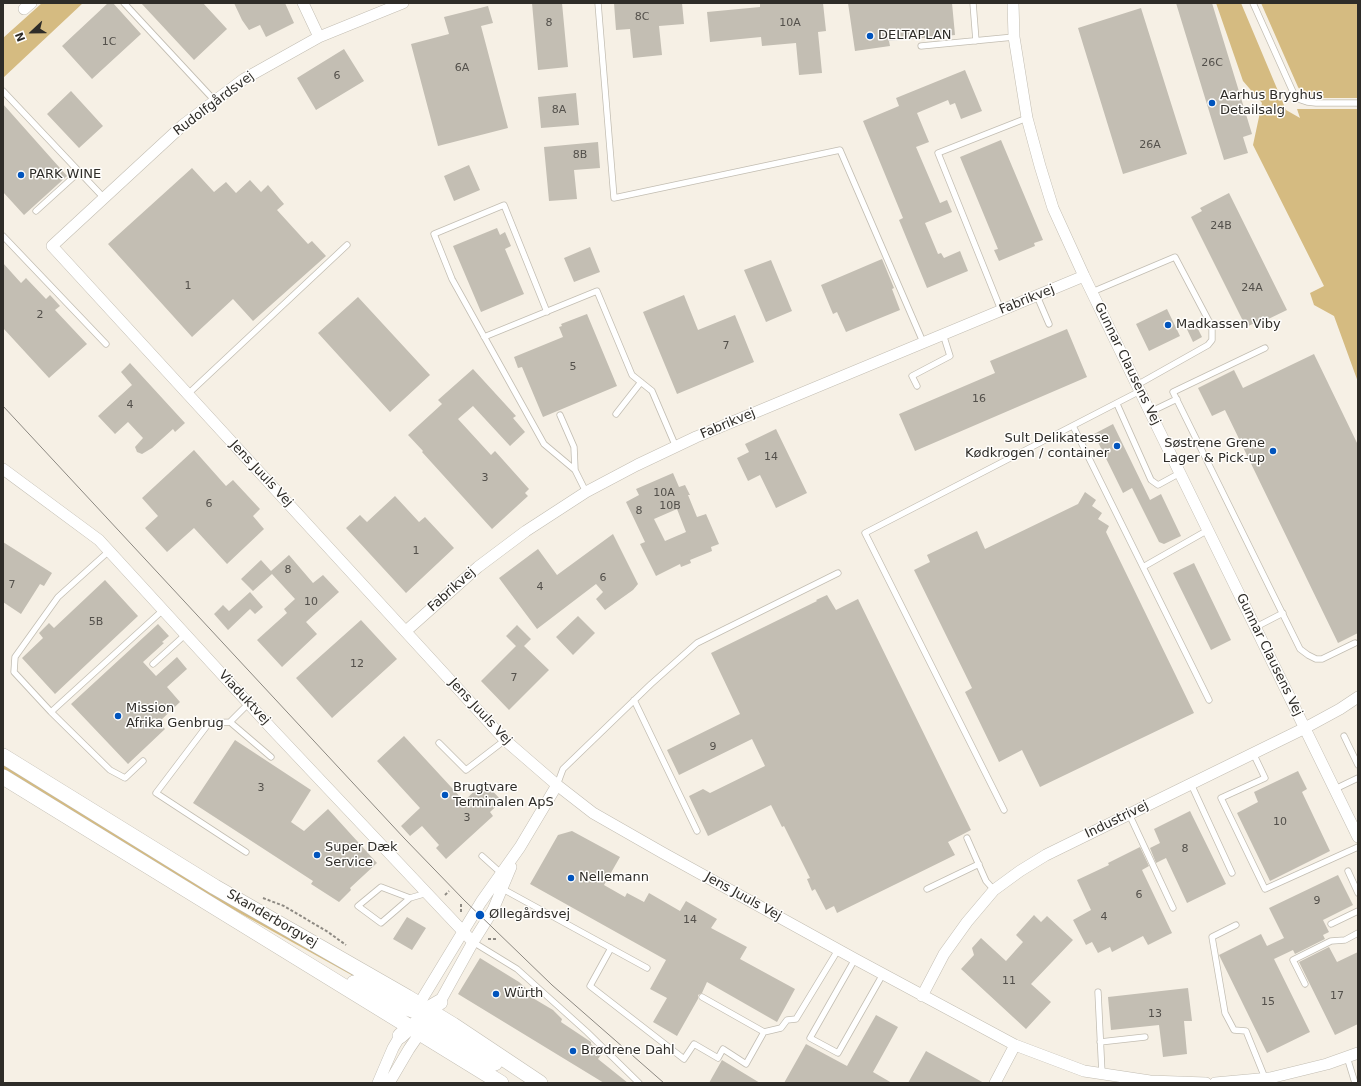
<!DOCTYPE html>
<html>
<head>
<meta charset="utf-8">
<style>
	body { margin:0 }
	#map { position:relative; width:1361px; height:1086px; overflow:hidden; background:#f6f0e5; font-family:"DejaVu Sans",sans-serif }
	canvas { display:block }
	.frame { position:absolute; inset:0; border:4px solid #2e2c28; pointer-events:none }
	.north { position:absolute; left:12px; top:12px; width:40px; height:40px; -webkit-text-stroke:3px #fffefc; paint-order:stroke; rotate:248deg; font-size:11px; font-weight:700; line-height:16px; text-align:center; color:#2e2c28 }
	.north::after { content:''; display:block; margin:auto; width:14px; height:18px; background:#2e2c28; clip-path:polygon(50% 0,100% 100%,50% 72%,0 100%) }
</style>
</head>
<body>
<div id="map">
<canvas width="1361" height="1086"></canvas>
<div class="frame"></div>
<div class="north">N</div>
</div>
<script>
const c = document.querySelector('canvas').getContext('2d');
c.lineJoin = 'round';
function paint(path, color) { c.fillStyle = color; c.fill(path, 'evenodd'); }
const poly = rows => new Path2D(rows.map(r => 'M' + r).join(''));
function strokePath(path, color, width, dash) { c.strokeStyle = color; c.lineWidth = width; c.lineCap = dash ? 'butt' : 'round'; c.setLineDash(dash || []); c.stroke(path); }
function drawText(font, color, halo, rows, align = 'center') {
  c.font = font + ' "DejaVu Sans",sans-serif'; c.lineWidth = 3; c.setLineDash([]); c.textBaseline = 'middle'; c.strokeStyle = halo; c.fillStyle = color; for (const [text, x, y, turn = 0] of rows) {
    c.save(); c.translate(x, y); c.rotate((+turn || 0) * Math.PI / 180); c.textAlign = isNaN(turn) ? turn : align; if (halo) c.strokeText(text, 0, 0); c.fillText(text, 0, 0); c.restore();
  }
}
const green = poly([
	[42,3,83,3,3,78,3,38],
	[1216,3,1241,3,1286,110,1300,118,1297,109,1358,109,1358,382,1334,316,1314,305,1310,293,1324,286,1253,145,1262,103,1243,81],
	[1261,3,1358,3,1358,98,1318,98,1311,97,1302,93,1298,87],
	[3,763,384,993,227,906,3,769]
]);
const building = poly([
	[108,3,113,3,141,34,92,79,62,46],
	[141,3,203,3,227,29,194,60],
	[234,3,285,3,294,23,266,37,260,25,249,30,242,20],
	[532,3,562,3,568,67,538,70],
	[614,3,682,3,684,24,659,26,662,55,633,58,630,29,616,30],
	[760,3,823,3,826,31,818,32,822,73,799,75,796,43,762,46,761,37,710,42,707,12,760,7],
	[848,3,952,3,955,35,889,41,890,46,855,51],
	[1176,3,1212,3,1252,134,1243,137,1248,153,1224,160],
	[488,6,493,23,481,26,508,128,438,146,411,44,449,34,444,17],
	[1141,8,1187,154,1123,174,1078,28],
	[344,49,364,81,316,110,297,78],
	[965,70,982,111,961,119,955,103,950,105,948,100,917,113,929,142,916,147,940,203,947,200,952,212,925,223,938,254,941,253,944,258,960,251,968,271,927,288,899,220,903,218,863,121,899,106,896,98],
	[71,91,103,126,79,148,47,114],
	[576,93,579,125,541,128,538,97],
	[3,104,67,176,24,215,3,192],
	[1001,140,1043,240,1034,243,1035,246,999,261,994,250,998,249,960,157],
	[598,142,600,168,574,170,577,199,549,201,544,147],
	[469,165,480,190,454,201,444,176],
	[192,168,214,192,226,182,236,193,250,180,261,192,268,185,284,204,277,210,308,244,312,241,326,256,253,321,233,299,192,337,108,244],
	[1229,193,1287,310,1258,324,1257,322,1246,327,1191,217,1202,211,1200,208],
	[497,228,500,235,505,232,511,246,505,249,524,294,481,312,453,246],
	[590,247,600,272,574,282,564,258],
	[882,259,894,288,892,289,900,310,846,332,837,312,833,314,821,285],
	[771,260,792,311,766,322,744,270],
	[3,263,21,283,26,278,46,299,50,295,60,306,55,310,87,344,49,378,3,328],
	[684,295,698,330,735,315,754,362,677,394,643,312],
	[358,297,430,375,390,412,318,333],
	[1167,309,1180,336,1149,351,1136,324],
	[587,314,617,386,543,417,522,367,518,368,514,357,563,337,559,327,562,326,561,324],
	[1194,321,1202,337,1193,342,1185,325],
	[1067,329,1087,377,915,451,899,414,995,373,990,361],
	[1314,354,1358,445,1358,633,1338,643,1225,410,1212,416,1198,388,1234,370,1243,388],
	[130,363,185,423,175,432,173,429,152,448,142,454,137,452,135,447,143,438,128,422,115,434,98,416,132,385,121,372],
	[473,369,516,416,513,418,525,432,510,446,473,406,458,419,491,455,495,451,529,489,525,493,528,496,492,529,422,452,423,451,408,435,442,404,438,400],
	[1113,424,1150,500,1161,494,1181,536,1164,544,1159,542,1132,488,1123,493,1094,434],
	[776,429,807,493,776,508,760,475,748,481,737,458,749,452,745,444],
	[194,450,226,486,233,480,260,509,253,516,264,529,227,564,194,528,167,552,145,528,158,516,142,498],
	[673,473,679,487,685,485,690,495,688,495,697,517,706,514,719,544,711,547,712,551,690,560,691,563,681,567,680,564,656,576,640,544,645,542,626,502,639,495,636,489],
	[677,509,686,532,665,541,654,519],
	[1085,492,1096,500,1092,506,1102,513,1098,519,1109,526,1106,532,1194,713,1040,787,1022,750,999,762,965,692,972,688,914,570,930,562,927,555,977,531,985,549,1078,504],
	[395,496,419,522,425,517,454,548,406,593,346,528,360,515,367,522],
	[613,534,638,584,633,590,605,610,596,599,603,592,596,584,537,629,499,578,538,549,557,575],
	[3,542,52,573,44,586,40,584,21,614,3,602],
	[289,555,313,583,323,575,339,592,306,622,317,634,282,667,257,640,287,613,284,609,295,599,272,574,253,591,241,579,261,560,271,571],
	[1194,563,1231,640,1211,650,1173,573],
	[105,580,138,616,55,694,22,658,43,638,39,633,49,623,54,628],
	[250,592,263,607,255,614,250,609,228,630,214,614,223,605,229,611],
	[827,595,836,610,858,599,971,830,948,842,955,855,837,913,834,906,826,910,815,889,812,891,807,879,810,878,784,826,782,827,771,805,708,836,689,796,703,789,710,793,765,766,752,739,679,775,667,750,740,714,711,653,817,601,816,600],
	[578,616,595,633,573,655,556,637],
	[361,620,397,659,332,718,296,678],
	[158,624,169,636,162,642,164,643,143,662,156,676,177,657,187,669,167,687,180,702,159,722,165,729,128,764,71,704],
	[517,625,531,639,524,646,549,670,509,710,481,681,516,646,506,636],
	[404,736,464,801,484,782,502,801,490,812,493,816,446,859,436,848,439,845,422,826,410,836,401,826,420,808,377,761],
	[235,740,311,790,291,822,304,831,328,809,377,863,350,888,351,890,339,902,311,884,313,881,193,803],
	[1298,771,1307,789,1302,792,1330,851,1270,881,1237,813,1258,802,1254,792],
	[1190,811,1226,884,1187,903,1166,858,1156,863,1150,848,1160,843,1154,829],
	[572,831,620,857,604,885,625,897,627,893,644,902,649,893,680,911,686,901,717,919,711,928,747,947,740,959,795,989,777,1022,707,982,702,993,698,995,698,999,677,1036,653,1022,667,998,650,989,666,960,530,884,558,835],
	[1140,847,1149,866,1142,870,1172,933,1148,945,1143,936,1112,952,1110,947,1098,953,1092,942,1086,945,1073,920,1091,910,1077,880,1109,865,1108,863],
	[1338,875,1353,905,1323,920,1329,932,1323,935,1325,939,1295,954,1293,950,1274,959,1310,1032,1267,1053,1219,955,1261,934,1267,946,1284,938,1269,908],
	[1034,915,1041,922,1047,916,1073,940,1031,984,1051,1002,1026,1029,961,969,974,955,972,948,981,938,1006,961,1023,942,1016,935],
	[407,917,426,928,412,950,393,939],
	[1329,947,1337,962,1358,952,1358,1024,1335,1035,1299,962],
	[480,958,519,982,528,990,526,994,553,1010,562,1019,561,1022,591,1042,591,1044,602,1053,598,1059,628,1083,604,1083,458,994],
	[1188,988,1192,1021,1184,1021,1187,1054,1163,1057,1159,1025,1111,1030,1108,997],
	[876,1015,898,1027,873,1072,892,1083,784,1083,806,1044,847,1066],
	[926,1051,984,1083,908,1083],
	[722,1060,760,1083,709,1083]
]);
const path = poly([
	[445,895,449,891],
	[263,898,284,906,328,932,346,945],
	[461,904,461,913],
	[488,939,497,939]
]);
const lane = poly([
	[124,3,215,101],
	[598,3,614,198,840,150,923,342],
	[973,3,976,41],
	[1253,3,1293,92,1298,99,1307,102,1316,103,1358,103],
	[921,46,1014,37],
	[3,91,104,198],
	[36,211,79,172],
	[3,236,106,344],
	[1092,292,1175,257,1212,327,1212,340,1208,345,1137,385],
	[1037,296,1049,324],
	[1001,310,938,153,1027,118],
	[547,312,504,205,434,234,452,279,544,444,575,470,586,492],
	[484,337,597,291,632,375,652,391,676,447],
	[1265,348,1173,392,1300,649,1308,655,1316,659,1322,659,1355,643],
	[917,386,912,376,950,356,943,334],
	[188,394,347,245],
	[1117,404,1151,480,1158,485,1180,473],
	[1150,412,1177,399],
	[616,414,641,382],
	[560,415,574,447,575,470],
	[1073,426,1209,700],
	[109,551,58,597,15,657,14,672,51,712,110,770,125,778,143,761],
	[1143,567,1208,530],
	[1256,627,1283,613],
	[153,664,186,634],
	[634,700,697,831],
	[51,712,163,610],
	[230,722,249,703],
	[1344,736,1358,765],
	[439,743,466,770,505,740],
	[1253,753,1265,778,1221,798,1265,889,1358,847],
	[1191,784,1232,873],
	[557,785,563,769,651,684,697,643,838,573],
	[1335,789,1358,778],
	[1004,810,865,533,1140,391],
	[1129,814,1173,908],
	[967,838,986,881,994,890],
	[246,852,156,793,209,723,230,722,271,757],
	[482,856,502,874],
	[1348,871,1358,893],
	[501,888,647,968],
	[927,889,979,864],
	[410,898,381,887,358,906,381,923,410,898,427,893],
	[1331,924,1358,911],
	[1236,925,1212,937,1225,1013,1234,1030,1246,1031,1265,1078],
	[473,942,517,969,587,1032,639,1083],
	[611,948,590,986,684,1059,694,1044,718,1058,723,1049,746,1064,764,1032],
	[855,959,810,1038,838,1053,883,974],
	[1305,984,1293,960,1331,941,1345,940,1358,933],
	[1098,992,1102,1074],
	[702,997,764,1032,781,1028,787,1020,796,1019,838,950],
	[1100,1042,1145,1037],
	[1347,1057,1355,1083]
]);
const street = poly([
	[303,3,319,37],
	[403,3,319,37,244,79,183,125,52,246,505,740,557,785,593,813,663,853,855,959,1015,1045,1084,1071,1150,1081,1206,1083],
	[1013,3,1014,37,1027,118,1040,166,1053,208,1084,276,1150,412,1358,837],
	[24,9,31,3],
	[3,469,99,540,272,729,473,942],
	[406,631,478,567,526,531,586,492,637,465,696,437,1084,276],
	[922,996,944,954,967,922,994,890,1020,871,1046,855,1305,728,1340,709,1358,697],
	[419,1004,481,902,520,847,557,785],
	[437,1007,473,942,493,910,511,867],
	[378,1083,393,1048,403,1031],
	[389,1083,409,1049,420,1033],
	[995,1083,1015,1045],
	[1215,1083,1270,1078,1327,1064,1358,1053]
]);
const secondary = poly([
	[3,756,215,887,407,997,453,1025,540,1083],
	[3,777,501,1083],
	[354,983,383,996,401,1006,415,1011,428,1009,440,1002],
	[400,1036,410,1027,418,1023,426,1024,495,1063]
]);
const tram = poly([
	[3,406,404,838,464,900,552,985,664,1083]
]);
const markers = [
	[870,36,4,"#0054bd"],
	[1212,103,4,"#0054bd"],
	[21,175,4,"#0054bd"],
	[1168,325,4,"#0054bd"],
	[1117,446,4,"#0054bd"],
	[1273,451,4,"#0054bd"],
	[118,716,4,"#0054bd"],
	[445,795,4,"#0054bd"],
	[317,855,4,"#0054bd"],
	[571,878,4,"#0054bd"],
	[480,915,5,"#0054bd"],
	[496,994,4,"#0054bd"],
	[573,1051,4,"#0054bd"]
];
const numberNames = [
	["8C",642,17],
	["8",549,23],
	["10A",790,23],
	["1C",109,42],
	["26C",1212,63],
	["6A",462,68],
	["6",337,76],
	["8A",559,110],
	["26A",1150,145],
	["8B",580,155],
	["24B",1221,226],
	["1",188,286],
	["24A",1252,288],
	["2",40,315],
	["7",726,346],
	["5",573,367],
	["16",979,399],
	["4",130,405],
	["14",771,457],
	["3",485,478],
	["10A",664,493],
	["6",209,504],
	["10B",670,506],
	["8",639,511],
	["1",416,551],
	["8",288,570],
	["6",603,578],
	["7",12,585],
	["4",540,587],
	["10",311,602],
	["5B",96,622],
	["12",357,664],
	["7",514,678],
	["9",713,747],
	["3",261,788],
	["3",467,818],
	["10",1280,822],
	["8",1185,849],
	["6",1139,895],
	["9",1317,901],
	["4",1104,917],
	["14",690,920],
	["11",1009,981],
	["17",1337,996],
	["15",1268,1002],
	["13",1155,1014]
];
const poiNames = [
	["DELTAPLAN",878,36],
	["Aarhus Bryghus",1220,96],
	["Detailsalg",1220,111],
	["PARK WINE",29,175],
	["Madkassen Viby",1176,325],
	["Sult Delikatesse",1109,439,"right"],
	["Kødkrogen / container",1109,454,"right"],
	["Søstrene Grene",1265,444,"right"],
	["Lager & Pick-up",1265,459,"right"],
	["Mission",126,709],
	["Afrika Genbrug",126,724],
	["Brugtvare",453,788],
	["Terminalen ApS",453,803],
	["Super Dæk",325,848],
	["Service",325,863],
	["Nellemann",579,878],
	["Øllegårdsvej",489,915],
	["Würth",504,994],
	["Brødrene Dahl",581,1051]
];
const streetNames = [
	["Rudolfgårdsvej",214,104,-37],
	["Fabrikvej",1027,300,-22],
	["Gunnar Clausens Vej",1127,364,64],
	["Fabrikvej",728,424,-23],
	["Jens Juuls Vej",261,474,47],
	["Fabrikvej",452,590,-42],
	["Gunnar Clausens Vej",1269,655,64],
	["Viaduktvej",244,698,47],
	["Jens Juuls Vej",480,712,47],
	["Industrivej",1117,820,-26],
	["Jens Juuls Vej",743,897,29],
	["Skanderborgvej",272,919,30]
];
paint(green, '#d5bb81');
paint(building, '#c3beb3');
strokePath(lane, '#c2bdb2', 7);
strokePath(street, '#c2bdb2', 12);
strokePath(secondary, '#c2bdb2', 16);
strokePath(path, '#8e8a83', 2, [3, 2]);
strokePath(lane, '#fff', 5.5);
strokePath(street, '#fff', 11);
strokePath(secondary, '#fff', 15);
strokePath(tram, '#8c8881', 1);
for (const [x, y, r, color] of markers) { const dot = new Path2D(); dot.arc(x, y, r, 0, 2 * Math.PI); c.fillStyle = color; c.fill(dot); strokePath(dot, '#fffefc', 1.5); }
drawText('11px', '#53504b', null, numberNames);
drawText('13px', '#2e2c28', '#fffefc', poiNames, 'left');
drawText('13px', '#2e2c28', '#fffefc', streetNames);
</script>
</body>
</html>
